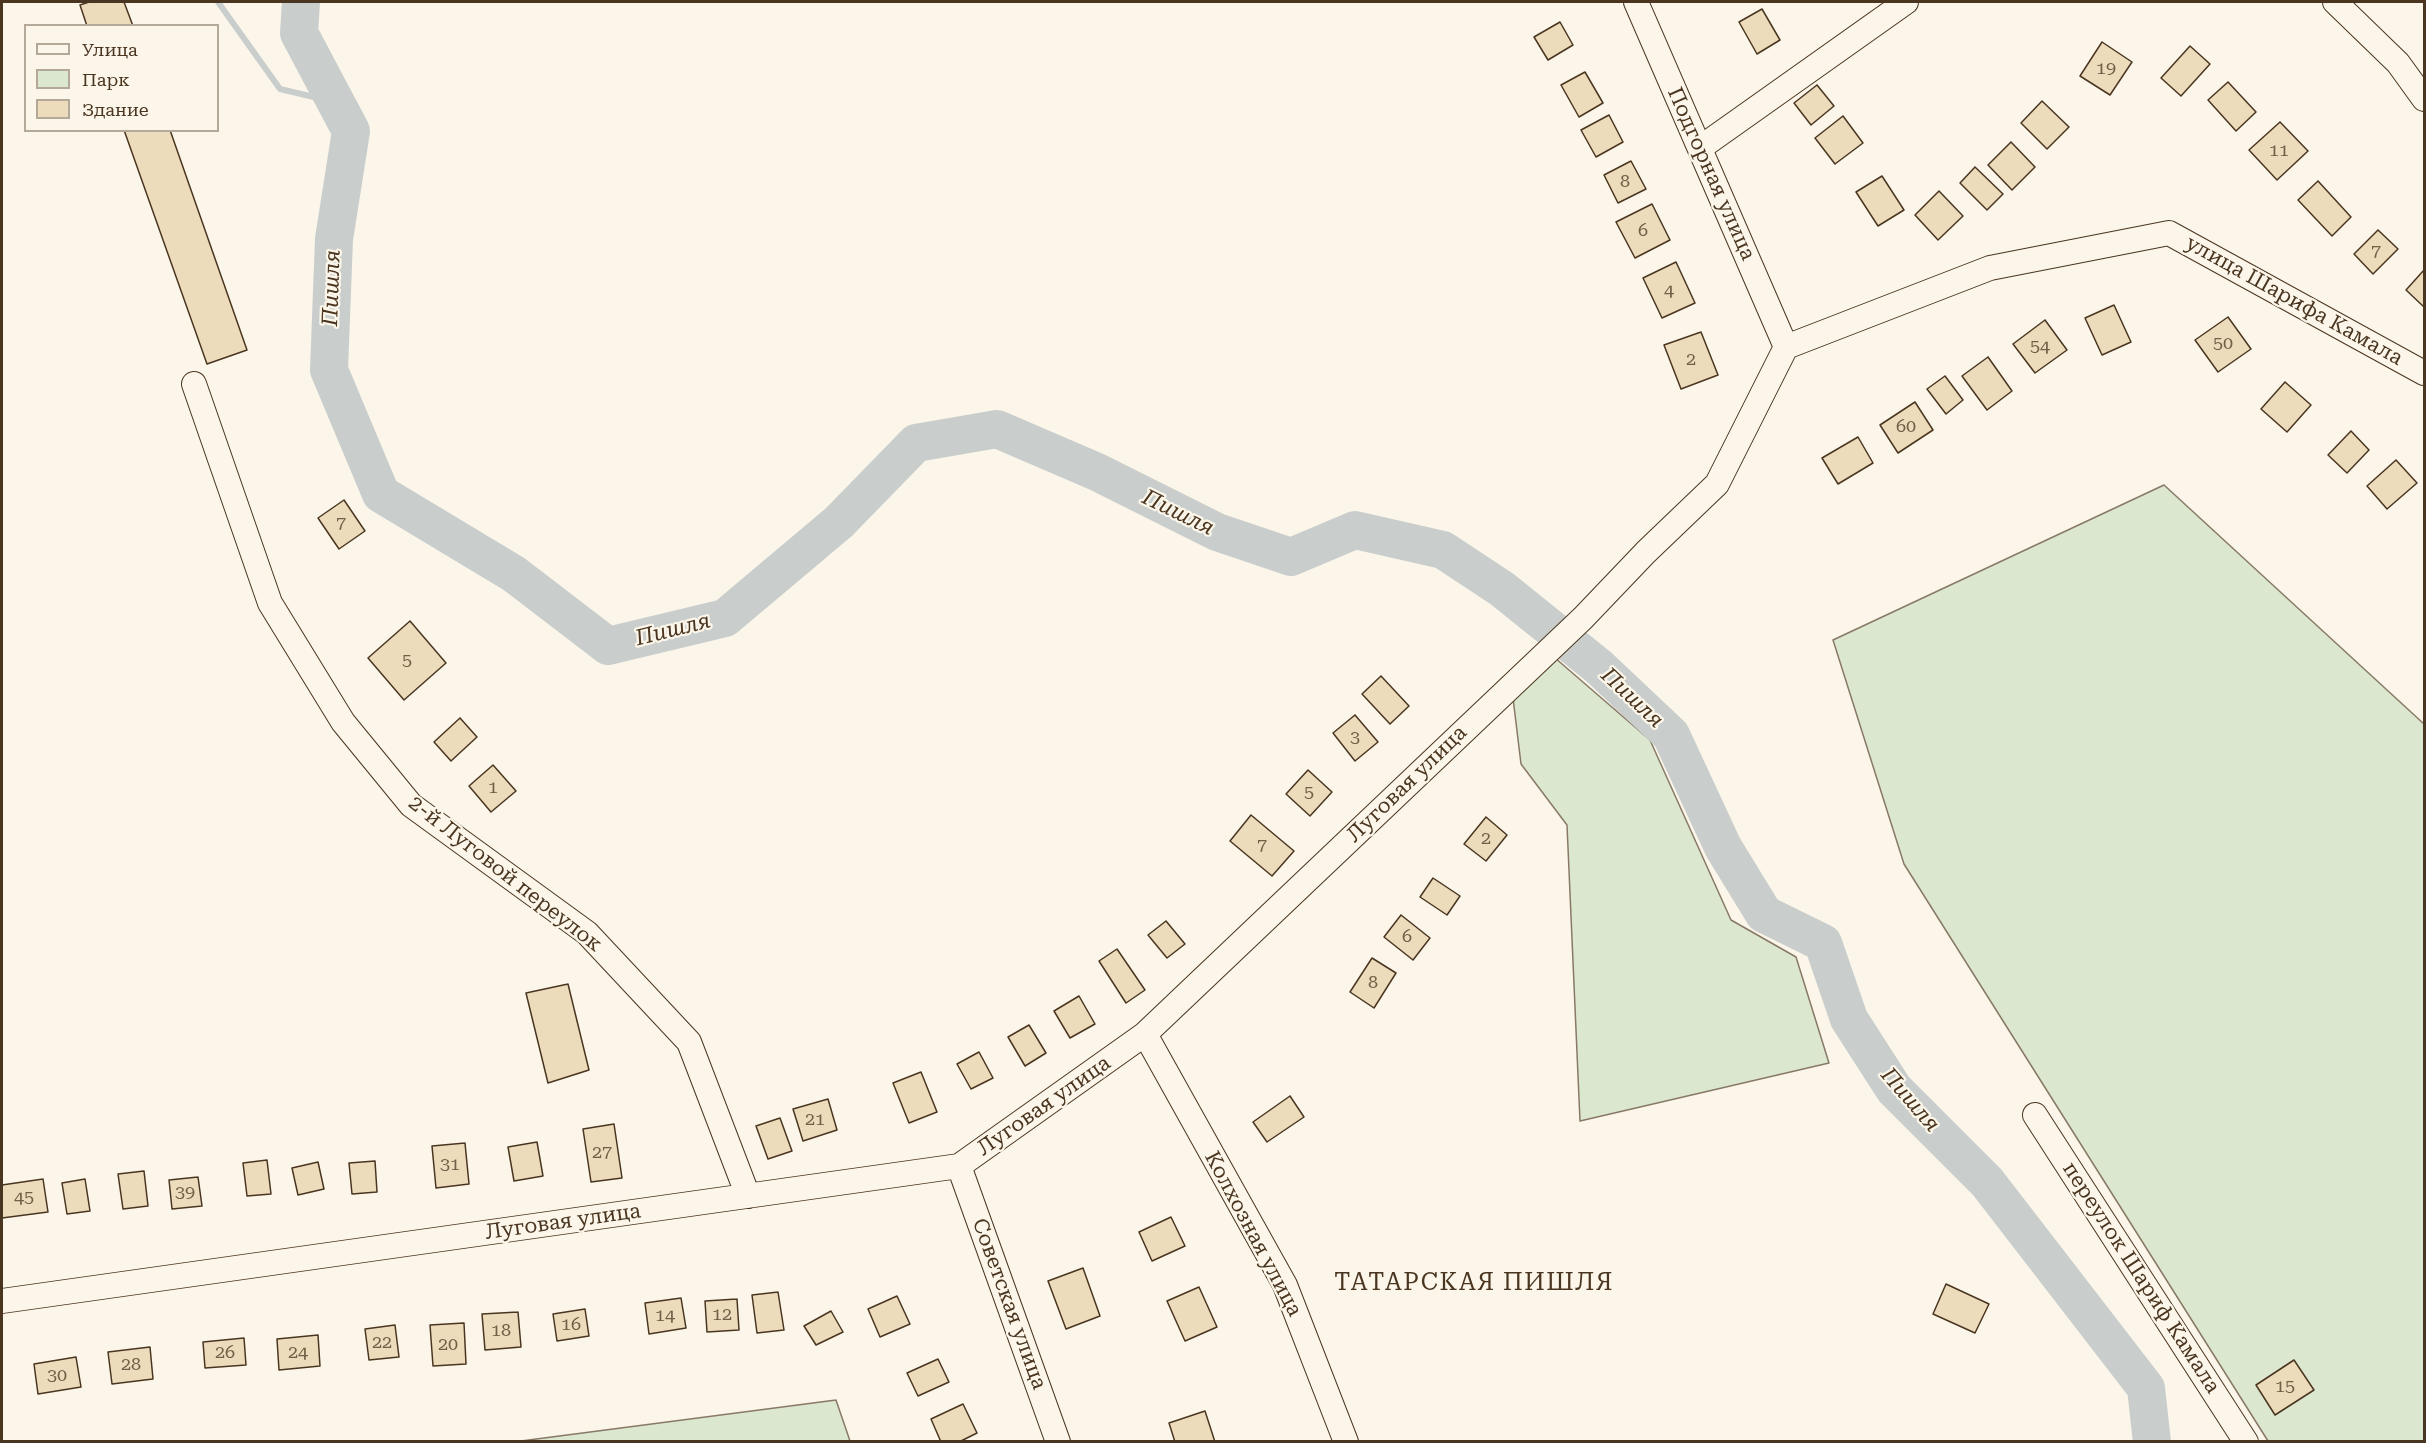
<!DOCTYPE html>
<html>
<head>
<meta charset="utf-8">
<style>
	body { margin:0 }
	#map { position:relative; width:2426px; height:1443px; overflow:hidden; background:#fbf6e9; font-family:"Roboto Serif",serif }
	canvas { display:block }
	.frame { position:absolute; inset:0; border:3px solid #4a3520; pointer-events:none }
	.legend { position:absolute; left:24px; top:24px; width:195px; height:108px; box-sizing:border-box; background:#fbf6e9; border:2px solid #b4a999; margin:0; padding:8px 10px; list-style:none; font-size:18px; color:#4a3520 }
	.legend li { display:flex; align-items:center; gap:12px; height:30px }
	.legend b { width:30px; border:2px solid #b4a999 }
</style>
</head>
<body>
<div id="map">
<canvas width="2426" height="1443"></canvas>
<div class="frame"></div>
<ul class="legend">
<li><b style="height:8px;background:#fbf6e9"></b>Улица</li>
<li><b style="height:16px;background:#dce7d0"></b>Парк</li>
<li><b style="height:16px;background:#ecdcbc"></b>Здание</li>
</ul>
</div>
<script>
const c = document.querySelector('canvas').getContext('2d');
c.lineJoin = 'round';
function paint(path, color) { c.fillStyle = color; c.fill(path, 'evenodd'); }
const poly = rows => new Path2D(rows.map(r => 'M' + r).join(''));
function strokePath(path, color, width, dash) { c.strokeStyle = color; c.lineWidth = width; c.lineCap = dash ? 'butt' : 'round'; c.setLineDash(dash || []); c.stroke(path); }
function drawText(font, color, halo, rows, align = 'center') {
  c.font = font + ' "Roboto Serif",serif'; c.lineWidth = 4.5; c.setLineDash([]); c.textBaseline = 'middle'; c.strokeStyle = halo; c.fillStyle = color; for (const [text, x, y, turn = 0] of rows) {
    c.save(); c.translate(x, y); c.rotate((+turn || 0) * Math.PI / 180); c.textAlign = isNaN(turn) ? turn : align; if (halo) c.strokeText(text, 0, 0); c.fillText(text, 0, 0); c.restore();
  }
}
const green = poly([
	[2164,485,2424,724,2424,1441,2268,1441,1904,864,1833,640,2164,485],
	[1547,651,1650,740,1731,920,1796,957,1829,1063,1580,1121,1567,825,1521,764,1513,698,1547,651],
	[836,1400,850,1441,521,1441,836,1400]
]);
const stream = poly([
	[218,2,280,89,335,102]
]);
const river = poly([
	[301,2,299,33,351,131,334,239,329,370,381,494,514,574,608,646,725,618,839,522,916,443,997,429,1097,472,1217,532,1291,557,1355,530,1443,550,1502,589,1599,667,1671,735,1723,847,1764,914,1823,943,1849,1019,1894,1089,1987,1182,2146,1388,2152,1442]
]);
const building = poly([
	[89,2,124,2,133,26,87,26,80,5,89,2],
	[1762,9,1780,40,1757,54,1739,22,1762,9],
	[1560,22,1573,45,1548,60,1534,37,1560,22],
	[2102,42,2132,62,2110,95,2080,76,2102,42],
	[2190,46,2210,64,2181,96,2161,78,2190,46],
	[1585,72,1603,103,1579,117,1561,85,1585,72],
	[2228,82,2256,112,2236,131,2208,100,2228,82],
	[1817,85,1834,106,1811,125,1794,103,1817,85],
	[2042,101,2069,127,2047,149,2021,123,2042,101],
	[1609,115,1623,142,1596,157,1581,130,1609,115],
	[1843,116,1863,143,1835,164,1815,138,1843,116],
	[2280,122,2308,151,2277,180,2249,150,2280,122],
	[124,130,170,130,247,350,207,364,124,130],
	[2011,142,2035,167,2012,190,1988,165,2011,142],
	[1631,161,1646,189,1618,203,1604,175,1631,161],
	[1975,167,2003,194,1987,210,1960,183,1975,167],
	[1882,176,1904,210,1878,226,1856,192,1882,176],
	[2318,181,2351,217,2332,236,2298,200,2318,181],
	[1939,191,1963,216,1938,240,1915,215,1939,191],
	[1652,204,1670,240,1635,258,1616,222,1652,204],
	[2378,230,2398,249,2373,274,2354,254,2378,230],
	[1676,262,1695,303,1662,318,1643,278,1676,262],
	[2424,270,2424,307,2406,290,2424,270],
	[2114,305,2131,342,2102,355,2085,318,2114,305],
	[2228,317,2251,349,2218,372,2195,340,2228,317],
	[2045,320,2067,350,2035,373,2013,344,2045,320],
	[1701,332,1718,375,1681,389,1664,345,1701,332],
	[1988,357,2012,391,1987,410,1962,376,1988,357],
	[1945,376,1963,400,1946,414,1927,389,1945,376],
	[2285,382,2311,405,2287,432,2261,409,2285,382],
	[1915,402,1933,430,1898,453,1880,425,1915,402],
	[2351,431,2369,450,2347,473,2328,455,2351,431],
	[1858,437,1873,463,1838,484,1822,458,1858,437],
	[2396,460,2417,483,2387,509,2367,486,2396,460],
	[344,500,365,531,339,549,318,518,344,500],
	[410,621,446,663,404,700,368,658,410,621],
	[1381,676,1409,706,1390,724,1362,694,1381,676],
	[1355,715,1378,742,1355,761,1333,733,1355,715],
	[460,718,477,737,451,761,434,742,460,718],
	[493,765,516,791,491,812,469,786,493,765],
	[1308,770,1332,792,1310,816,1286,794,1308,770],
	[1251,815,1294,851,1272,876,1230,841,1251,815],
	[1486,817,1507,835,1486,861,1464,844,1486,817],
	[1433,878,1460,896,1447,915,1420,897,1433,878],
	[1401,915,1430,938,1413,960,1384,937,1401,915],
	[1166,921,1185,944,1167,958,1148,935,1166,921],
	[1117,949,1145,990,1126,1003,1099,961,1117,949],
	[1372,958,1396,973,1374,1008,1350,992,1372,958],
	[568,984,589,1070,548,1083,526,993,568,984],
	[1079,996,1095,1024,1070,1038,1054,1011,1079,996],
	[1029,1025,1046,1053,1025,1066,1008,1037,1029,1025],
	[979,1052,993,1078,971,1089,957,1064,979,1052],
	[921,1072,937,1112,909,1123,893,1083,921,1072],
	[1290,1096,1304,1117,1267,1142,1253,1122,1290,1096],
	[828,1099,837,1130,803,1141,793,1109,828,1099],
	[780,1118,792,1151,768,1159,756,1126,780,1118],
	[614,1124,622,1178,591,1182,583,1129,614,1124],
	[537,1142,543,1176,514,1181,508,1147,537,1142],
	[465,1143,469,1184,436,1188,432,1146,465,1143],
	[267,1160,271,1194,247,1196,243,1163,267,1160],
	[375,1161,377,1192,352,1194,349,1163,375,1161],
	[318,1162,324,1189,298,1195,292,1168,318,1162],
	[144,1171,148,1206,123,1209,118,1174,144,1171],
	[198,1177,202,1206,172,1209,169,1180,198,1177],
	[43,1179,48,1212,2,1218,2,1185,43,1179],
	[85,1179,90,1211,67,1214,62,1183,85,1179],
	[1171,1217,1185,1246,1152,1261,1139,1232,1171,1217],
	[1083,1268,1100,1316,1066,1329,1048,1281,1083,1268],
	[1946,1284,1989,1304,1975,1333,1933,1314,1946,1284],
	[1199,1287,1217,1327,1185,1341,1167,1301,1199,1287],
	[778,1292,784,1330,757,1333,752,1295,778,1292],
	[897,1296,910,1324,880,1337,868,1309,897,1296],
	[681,1298,686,1328,649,1334,645,1303,681,1298],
	[737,1299,739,1330,707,1332,705,1301,737,1299],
	[585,1309,589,1336,557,1341,553,1314,585,1309],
	[831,1311,843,1332,816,1345,804,1326,831,1311],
	[518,1312,521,1347,485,1350,482,1314,518,1312],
	[464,1323,466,1364,433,1366,430,1325,464,1323],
	[395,1325,399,1357,369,1360,365,1329,395,1325],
	[318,1335,320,1366,279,1370,277,1339,318,1335],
	[244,1338,246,1365,205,1368,203,1342,244,1338],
	[150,1347,153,1379,112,1384,108,1352,150,1347],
	[76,1357,81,1387,38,1394,34,1364,76,1357],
	[938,1359,949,1382,918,1396,907,1373,938,1359],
	[2294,1360,2314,1390,2275,1415,2256,1385,2294,1360],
	[963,1404,977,1433,959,1442,941,1442,931,1419,963,1404],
	[1205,1411,1215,1442,1175,1442,1169,1423,1205,1411]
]);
const minor = poly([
	[1636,2,1786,347],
	[2335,2,2398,63,2424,99],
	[1700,148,1906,2],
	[1786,347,1990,268,2169,233,2424,373],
	[194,384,270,603,343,722,411,805,587,933,689,1042,748,1196],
	[1145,1034,1285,1285,1346,1442],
	[2035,1115,2246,1442],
	[959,1166,1058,1442],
	[2,1301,959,1166,1145,1034,1583,618,1646,552,1717,484,1786,347]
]);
const numberNames = [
	["19",2106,69],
	["11",2279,151],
	["8",1625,182],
	["6",1643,231],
	["7",2376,252],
	["4",1669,291],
	["50",2223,344],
	["54",2040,347],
	["2",1691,360],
	["60",1906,427],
	["7",341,524],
	["5",407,661],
	["3",1355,738],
	["1",493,788],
	["5",1309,793],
	["2",1486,839],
	["7",1262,846],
	["6",1407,937],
	["8",1373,983],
	["21",815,1120],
	["27",602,1153],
	["31",450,1165],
	["39",185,1193],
	["45",24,1198],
	["12",722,1315],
	["14",665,1316],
	["16",571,1325],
	["18",501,1331],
	["22",382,1343],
	["20",448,1345],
	["26",225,1353],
	["24",298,1353],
	["28",131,1365],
	["30",57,1376],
	["15",2285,1387]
];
const streetNames = [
	["Подгорная улица",1711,174,66],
	["улица Шарифа Камала",2294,301,29],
	["Луговая улица",1407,784,-44],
	["2-й Луговой переулок",505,874,38],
	["Луговая улица",1044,1106,-35],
	["Луговая улица",563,1222,-8],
	["Колхозная улица",1253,1234,62],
	["переулок Шариф Камала",2141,1278,57],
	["Советская улица",1009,1304,70]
];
const waterNames = [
	["Пишля",332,288,-88],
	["Пишля",1178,513,26],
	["Пишля",673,630,-14],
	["Пишля",1632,698,43],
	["Пишля",1910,1100,49]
];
const quarterNames = [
	["ТАТАРСКАЯ ПИШЛЯ",1474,1283]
];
paint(green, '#dce7d0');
strokePath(green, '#887966', 1.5);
strokePath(stream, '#c9cecd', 6);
strokePath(river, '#c9cecd', 38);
paint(building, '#ecdcbc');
strokePath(building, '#4a3520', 1.5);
strokePath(minor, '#4a3520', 26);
strokePath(minor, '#fbf6e9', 24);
drawText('18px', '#725f47', null, numberNames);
drawText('21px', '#4a3520', '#fbf6e9', streetNames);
drawText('italic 22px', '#4a3520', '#fbf6e9', waterNames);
c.letterSpacing = '1.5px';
drawText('24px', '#4a3520', '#fbf6e9', quarterNames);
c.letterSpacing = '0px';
</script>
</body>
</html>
